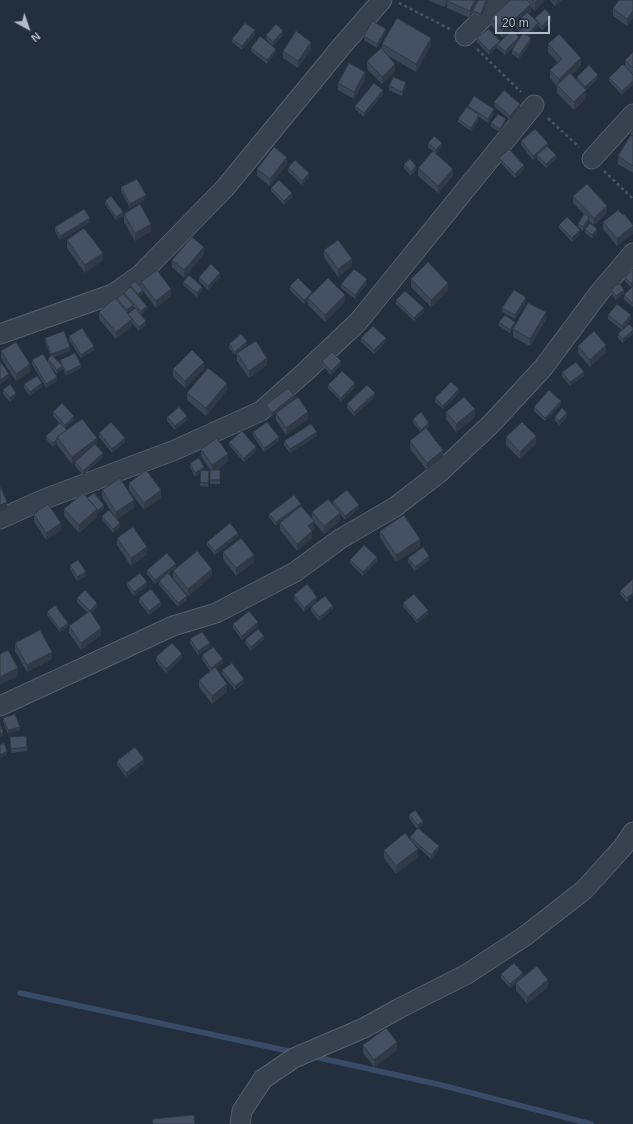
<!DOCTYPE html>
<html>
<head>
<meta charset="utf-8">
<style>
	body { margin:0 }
	#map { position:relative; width:633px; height:1124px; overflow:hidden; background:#242f3e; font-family:Helvetica,sans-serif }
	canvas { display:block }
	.north { position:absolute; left:8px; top:8px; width:40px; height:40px; -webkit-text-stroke:3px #1d2633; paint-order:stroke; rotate:140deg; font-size:11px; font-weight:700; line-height:16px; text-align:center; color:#b4bcc9 }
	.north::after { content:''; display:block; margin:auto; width:14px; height:18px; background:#b4bcc9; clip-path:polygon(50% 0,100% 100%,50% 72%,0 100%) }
	.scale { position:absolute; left:495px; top:16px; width:55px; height:18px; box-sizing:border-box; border:2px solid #b4bcc9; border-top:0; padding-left:5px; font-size:12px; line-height:14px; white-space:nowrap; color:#b4bcc9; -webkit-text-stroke:3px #1d2633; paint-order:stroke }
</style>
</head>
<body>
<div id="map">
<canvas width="633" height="1124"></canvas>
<div class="north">N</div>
<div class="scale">20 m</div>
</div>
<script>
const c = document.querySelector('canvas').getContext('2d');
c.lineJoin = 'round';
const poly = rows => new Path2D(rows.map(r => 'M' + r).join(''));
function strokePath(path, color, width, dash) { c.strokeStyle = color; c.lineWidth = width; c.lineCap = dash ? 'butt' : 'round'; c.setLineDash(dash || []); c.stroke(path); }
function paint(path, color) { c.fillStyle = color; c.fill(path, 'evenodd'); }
const stream = poly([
	[20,993,293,1052],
	[311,1056,441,1085,591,1124]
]);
const path = poly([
	[399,3,450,29],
	[477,49,521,92],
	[548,118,579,147],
	[604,171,633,199]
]);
const minor = poly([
	[465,36,501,0],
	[592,159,633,114],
	[0,334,113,294,140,275,225,188,341,47,382,0],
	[0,519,42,500,175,450,261,411,305,372,358,322,534,105],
	[0,706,173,626,216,613,295,572,340,539,395,507,439,473,492,423,543,368,599,293,633,253],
	[240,1124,242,1111,263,1079,294,1058,364,1028,398,1009,467,974,525,936,584,890,623,847,633,832]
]);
const wall = poly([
	[429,0,488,0,481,18,473,15,473,12,470,18,447,8,447,3,445,7,429,1],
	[511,0,545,0,535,11,531,7,531,12,529,14,535,20,535,18,552,21,542,30,538,25,538,27,528,37,531,42,519,59,512,54,512,50,518,42,505,55,497,48,497,47,489,55,477,42,477,38,500,42,519,40,523,34,516,28,516,25,503,38,491,25,491,18],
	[550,0,562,0,555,6,550,1],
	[633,0,633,18,627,26,613,16,613,8],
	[386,32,377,48,364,40,364,36],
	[255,34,242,50,232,42,232,39],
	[266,35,283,35,273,46,266,39],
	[382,44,431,45,416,72,387,55,395,71,382,84,367,69,367,61,382,50],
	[548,44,581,65,571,75,577,80,577,77,598,78,586,90,586,98,574,110,557,93,557,86,550,78,550,70,558,63,548,52],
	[251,48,276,52,267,64,251,51],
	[311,49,298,68,283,58,283,51],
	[633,52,633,75,622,95,609,81,609,78,625,67,625,60],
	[365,80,354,99,338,90,338,83],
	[389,86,406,86,402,96,389,90],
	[383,94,364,117,355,109,355,106],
	[494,102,520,108,510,120,494,106],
	[468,106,494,113,488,123,479,117,479,119,471,131,458,122,458,119,468,107],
	[491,123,506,123,500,132,491,127],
	[633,129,633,173,618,164,618,156,630,137,630,135],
	[521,141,548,146,556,158,546,168,537,159,537,156,533,160,521,145],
	[428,143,442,147,436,154,428,147],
	[499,158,524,169,515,178,499,161],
	[287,164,270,186,257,176,257,169],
	[404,164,416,170,411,176,404,168],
	[288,168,309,177,302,185,288,172],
	[418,168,453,176,438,193,418,176],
	[121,187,146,199,130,208,121,191],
	[271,188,292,197,284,205,271,191],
	[573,196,607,213,594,225,589,221,583,231,578,227,578,224,584,214,573,203],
	[105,201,123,216,116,220,105,204],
	[124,214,151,231,135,241,124,222],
	[623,215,617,246,603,229,603,222],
	[90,222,60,240,55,231,55,227],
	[559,225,580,234,572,242,559,228],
	[585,229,597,233,592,238,585,233],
	[67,240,103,260,85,273,67,248],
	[324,250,352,266,338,277,324,257],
	[204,254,184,278,172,267,172,260],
	[633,270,633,285,631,287,625,281,625,277],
	[199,277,220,277,208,290,199,281],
	[411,279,448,290,431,307,411,287],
	[141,282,171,296,156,308,143,291,143,294,139,297,147,309,141,315,136,309,146,325,139,331,132,323,132,326,116,339,99,319,99,312,117,301,117,298,124,295,124,293,130,288,130,285,141,288],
	[133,306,135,308,128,314,127,313,133,309],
	[183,282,202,291,197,297,183,285],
	[367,283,355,299,341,288,341,284],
	[290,286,312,294,345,302,325,322,308,305,308,299,304,304,290,290],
	[633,286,633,306,632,307,624,299,624,295],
	[611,290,624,293,616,300,611,293],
	[396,300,424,312,414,321,396,304],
	[526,301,515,319,502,312,502,308],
	[608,315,631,319,622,330,633,328,623,343,618,338,618,334,622,330,608,319],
	[546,320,530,346,513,337,513,329],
	[499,322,515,322,510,333,499,326],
	[69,336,94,350,81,358,69,340],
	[45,338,70,351,54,357,62,366,60,364,60,360,81,368,66,376,62,366,62,370,57,374,50,365,57,381,46,388,32,364,32,360,48,362,48,359,51,357,45,342],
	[361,338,386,342,374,354,361,342],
	[229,344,247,345,240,351,267,365,249,378,237,361,237,354,235,355,229,348],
	[578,346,606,352,590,367,578,353],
	[1,351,30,372,16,381,1,358],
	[322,361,341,365,331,375,322,365],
	[173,369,204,369,185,388,173,377],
	[562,372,584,376,570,386,562,376],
	[24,384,42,387,30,396,24,388],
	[328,385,355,387,341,401,328,388],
	[3,390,16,396,10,402,3,394],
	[227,390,206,416,187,400,187,393],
	[459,393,443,409,435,402,435,398],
	[375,397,354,416,347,408,347,404],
	[294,399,280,410,308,419,286,435,276,420,276,413,272,416,266,409,266,405],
	[561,404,545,421,534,411,534,407],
	[53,412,74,420,65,428,67,430,97,445,96,446,103,457,83,475,75,466,75,462,78,460,72,464,57,445,57,443,53,447,46,439,46,436,59,423,53,416],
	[446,412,475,417,456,432,446,419],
	[167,417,187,420,175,430,167,421],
	[555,417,567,417,559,425,555,420],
	[413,419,429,426,426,429,443,457,427,470,410,449,410,441,421,432,413,422],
	[253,432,279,441,264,452,253,436],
	[99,433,125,442,112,453,99,437],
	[317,436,290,453,284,445,284,441],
	[506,437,536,444,520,459,506,445],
	[229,442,256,451,244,462,229,445],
	[201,449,228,462,216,470,220,470,220,484,210,484,210,470,201,456],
	[190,463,204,470,209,474,208,487,200,486,201,473,195,477,190,467],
	[129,483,161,498,144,510,129,490],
	[102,490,134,508,117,519,120,527,113,533,102,519,102,516,114,516,102,497],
	[87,498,104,508,97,514,97,517,79,533,64,516,64,509],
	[333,501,359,508,345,520,333,505],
	[301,506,312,519,312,512,340,521,324,534,314,522,314,529,312,531,312,538,297,551,280,530,280,523,286,518,276,526,269,517,269,514],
	[34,514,61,530,46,540,34,521],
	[380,531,420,547,396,562,380,538],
	[238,537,215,555,207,545,207,542],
	[117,538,147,554,131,566,117,545],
	[223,552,254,562,236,576,223,559],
	[408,558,429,560,415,571,408,562],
	[350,560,377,561,363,576,350,563],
	[70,565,86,576,77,581,70,569],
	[176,567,168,574,187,600,178,607,159,585,159,581,160,580,155,584,147,574,147,570],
	[173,571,212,576,188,596,173,578],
	[633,580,627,602,620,594,620,591],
	[127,583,147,586,134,596,127,586],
	[294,595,317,601,304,612,294,599],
	[77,598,97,607,91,613,101,635,81,650,69,633,69,626,88,613,77,602],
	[139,598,161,606,149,615,139,602],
	[403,603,428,614,417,623,403,606],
	[311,607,333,609,319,621,311,611],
	[47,612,68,626,60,632,47,615],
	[233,624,258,626,242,640,233,628],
	[190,639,210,647,198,655,190,643],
	[264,639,251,651,245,643,245,640],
	[15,643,52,659,27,672,15,651],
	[202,655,223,663,215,668,227,692,212,704,199,687,199,680,210,671,202,659],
	[156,657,182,658,166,673,156,661],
	[222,670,244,683,235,690,222,674],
	[3,718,20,730,8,734,3,721],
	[10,737,27,747,27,751,11,753],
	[117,761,144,763,126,777,117,765],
	[409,815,423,825,419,828,439,850,431,859,412,842,418,857,396,874,384,858,384,850,410,840,410,837,417,829,409,818],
	[501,974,523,977,548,987,527,1004,516,990,516,983,510,988,501,978],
	[363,1045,397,1050,374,1067,363,1053]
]);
const shadedWall = poly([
	[445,0,449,0,447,1,447,3,445,7],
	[475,0,478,0,470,18,470,11],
	[486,0,488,0,481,18,481,14],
	[538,0,545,0,535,11,535,3],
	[558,0,562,0,555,6,555,3],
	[531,4,531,12,517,25,516,24,516,25,503,38,503,30],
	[633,11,633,18,627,26,627,19],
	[552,17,552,21,542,30,542,26],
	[538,23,538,27,527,38,527,35],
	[386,29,386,32,377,48,377,44],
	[255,30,255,34,242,50,242,46],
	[283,31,283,35,273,46,273,42],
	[519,37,519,40,505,55,505,51],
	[431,38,431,45,416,72,416,64],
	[531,38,531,42,519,59,519,55],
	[500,41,500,45,497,45,497,47,489,55,489,51],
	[311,42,311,49,298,68,298,61],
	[276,49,276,52,267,64,267,60],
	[581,58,581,65,559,87,559,79],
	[395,64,395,71,382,84,382,77],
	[365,72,365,80,354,99,354,92],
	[598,75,598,78,585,91,585,87],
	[633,81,633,85,622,95,622,91],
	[406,82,406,86,402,96,402,92],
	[383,90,383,94,364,117,364,113],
	[586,90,586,98,574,110,574,102],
	[520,104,520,108,510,120,510,116],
	[494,109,494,113,488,123,488,119],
	[479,115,479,119,471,131,471,128],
	[506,119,506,123,500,132,500,129],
	[442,143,442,147,436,154,436,150],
	[548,143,548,147,533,160,533,156],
	[556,155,556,158,546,168,546,164],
	[287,157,287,164,270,186,270,179],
	[524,165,524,169,515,178,515,174],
	[416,166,416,170,411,176,411,172],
	[453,169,453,176,438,193,438,186],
	[309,173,309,177,302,185,302,181],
	[292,193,292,197,284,205,284,201],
	[146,195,146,199,130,208,130,204],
	[607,206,607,213,594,225,594,218],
	[123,212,123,216,116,220,116,217],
	[589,217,589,221,583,231,583,227],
	[90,218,90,222,60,240,60,236],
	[151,224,151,231,135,241,135,233],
	[633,226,633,234,617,246,617,239],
	[597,229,597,233,592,238,592,235],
	[580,230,580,234,572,242,572,238],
	[204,247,204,254,184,278,184,270],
	[103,253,103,260,85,273,85,265],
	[352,259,352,266,338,277,338,269],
	[220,273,220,277,208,290,208,286],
	[367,279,367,283,355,299,355,295],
	[633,281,633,285,631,287,631,284],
	[448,283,448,290,431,307,431,300],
	[202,287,202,291,197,297,197,293],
	[171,289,171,296,156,308,156,301],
	[143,290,143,294,138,298,138,294],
	[624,290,624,293,616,300,616,296],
	[312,292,312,296,304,304,304,300],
	[345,295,345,302,325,322,325,315],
	[526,297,526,301,515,319,515,315],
	[133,305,133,309,127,313,127,310],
	[147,306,147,309,141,315,141,311],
	[424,308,424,312,414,321,414,318],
	[546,312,546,320,530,346,530,339],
	[631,315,631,319,622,330,622,326],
	[132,319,132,326,116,339,116,332],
	[146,321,146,325,139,331,139,327],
	[515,322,515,326,510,333,510,330],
	[633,330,633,334,623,343,623,339],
	[386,338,386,342,374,354,374,350],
	[247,341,247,345,235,355,235,352],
	[606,345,606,352,590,367,590,360],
	[94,346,94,350,81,358,81,355],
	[70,347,70,351,51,358,51,354],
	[267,358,267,365,249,378,249,371],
	[341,361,341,365,331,375,331,371],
	[204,362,204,369,185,388,185,381],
	[30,364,30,372,16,381,16,374],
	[81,365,81,368,66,376,66,372],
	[62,366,62,370,57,374,57,370],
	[584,372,584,376,570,386,570,382],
	[9,374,9,378,0,384,0,380],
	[57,377,57,381,46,388,46,384],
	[42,383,42,387,30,396,30,392],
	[227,383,227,390,206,416,206,408],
	[355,383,355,387,341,401,341,398],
	[459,389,459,393,443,409,443,406],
	[16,393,16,396,10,402,10,398],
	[375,393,375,397,354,416,354,412],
	[294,395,294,399,272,416,272,413],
	[561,401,561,404,545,421,545,418],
	[475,409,475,417,456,432,456,424],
	[308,412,308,419,286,435,286,428],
	[567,413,567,417,559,425,559,421],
	[74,416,74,420,65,429,65,425],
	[187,416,187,420,175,430,175,426],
	[429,423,429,426,421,433,421,430],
	[317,432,317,436,290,453,290,449],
	[536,436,536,444,520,459,520,452],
	[279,437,279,441,264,452,264,448],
	[97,438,97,445,72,464,72,457],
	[125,438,125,442,112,453,112,449],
	[57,439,57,443,53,447,53,443],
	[256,447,256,451,244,462,244,458],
	[443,450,443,457,427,470,427,463],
	[103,453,103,457,83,475,83,471],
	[228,454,228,462,212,472,212,465],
	[204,467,204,471,195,477,195,473],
	[161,490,161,498,144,510,144,503],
	[134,500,134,508,116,519,116,512],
	[7,502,7,509,0,512,0,505],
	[301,504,301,508,276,526,276,522],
	[104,505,104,508,97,514,97,511],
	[359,505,359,508,345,520,345,516],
	[97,509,97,517,79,533,79,525],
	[340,513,340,521,324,534,324,526],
	[314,521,314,529,308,534,308,526],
	[61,523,61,530,46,540,46,533],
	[120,523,120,527,113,533,113,529],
	[312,531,312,538,297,551,297,544],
	[238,533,238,537,215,555,215,551],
	[420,539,420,547,396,562,396,555],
	[147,547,147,554,131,566,131,558],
	[254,555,254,562,236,576,236,568],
	[429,556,429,560,415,571,415,567],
	[377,557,377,561,363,576,363,572],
	[176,564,176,567,155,584,155,580],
	[212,569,212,576,188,596,188,589],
	[86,572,86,576,77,581,77,577],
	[147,582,147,586,134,596,134,592],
	[633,593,633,596,627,602,627,598],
	[187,596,187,600,178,607,178,603],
	[317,597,317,601,304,612,304,608],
	[161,602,161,606,149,615,149,611],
	[97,603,97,607,90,614,90,611],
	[333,606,333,609,319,621,319,617],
	[428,610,428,614,417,623,417,620],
	[258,622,258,626,242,640,242,636],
	[68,623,68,626,60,632,60,629],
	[101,628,101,635,81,650,81,643],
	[264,636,264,639,251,651,251,647],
	[210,643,210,647,198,655,198,651],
	[52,652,52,659,27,672,27,665],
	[182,654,182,658,166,673,166,669],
	[223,659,223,663,211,672,211,668],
	[18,668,18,676,0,685,0,677],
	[244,679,244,683,235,690,235,686],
	[227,684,227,692,212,704,212,696],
	[20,727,20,730,8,734,8,730],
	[3,732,3,736,0,737,0,734],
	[7,751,7,755,0,758,0,755],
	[144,759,144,763,126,777,126,773],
	[423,821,423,825,418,829,418,825],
	[439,846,439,850,431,859,431,855],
	[418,849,418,857,396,874,396,866],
	[523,973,523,977,510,988,510,984],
	[548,980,548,987,527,1004,527,997],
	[397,1042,397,1050,374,1067,374,1060]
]);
const building = poly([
	[448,0,475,0,470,11,447,1,448,0],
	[478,0,486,0,481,14,473,11,478,0],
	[511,0,527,0,531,4,503,30,491,18,511,0],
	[532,0,538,0,535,3,532,0],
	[553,0,558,0,555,3,553,0],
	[619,0,633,0,633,11,627,19,613,8,619,0],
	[545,9,552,17,542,26,535,18,545,9],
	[527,12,538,23,527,35,516,24,527,12],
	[397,18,431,38,416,64,382,44,397,18],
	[372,21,386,29,377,44,364,36,372,21],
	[245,23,255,30,242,46,232,39,245,23],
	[276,24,283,31,273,42,266,35,276,24],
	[488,29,500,41,489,51,477,38,488,29],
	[512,30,519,37,505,51,497,45,512,30],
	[296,31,311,42,298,61,283,51,296,31],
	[523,33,531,38,519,55,512,50,523,33],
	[559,34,581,58,559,79,550,70,562,59,548,44,559,34],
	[260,36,276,49,267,60,251,48,260,36],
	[381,48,395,64,382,77,367,61,381,48],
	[633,52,633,68,625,60,633,52],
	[349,63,365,72,354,92,338,83,349,63],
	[623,64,633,75,633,81,622,91,609,78,623,64],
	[589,65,598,75,585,87,577,77,589,65],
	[570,73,586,90,574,102,557,85,570,73],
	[393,77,406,82,402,92,389,86,393,77],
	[374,83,383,90,364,113,355,106,374,83],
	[504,90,520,104,510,116,494,102,504,90],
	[474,96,494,109,488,119,468,106,474,96],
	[467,107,479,115,471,128,458,119,467,107],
	[498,114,506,119,500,129,491,123,498,114],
	[535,129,548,143,533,156,521,141,535,129],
	[633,129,633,136,630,135,633,129],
	[631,135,633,136,633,166,618,156,631,135],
	[434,136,442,143,436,150,428,143,434,136],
	[547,146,556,155,546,164,537,155,547,146],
	[274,147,287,157,270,179,257,169,274,147],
	[509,149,524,165,515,174,499,158,509,149],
	[433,151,453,169,438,186,418,168,433,151],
	[410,159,416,166,411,172,404,164,410,159],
	[295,160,309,173,302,181,288,168,295,160],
	[137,179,146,195,130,204,121,187,137,179],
	[279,180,292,193,284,201,271,188,279,180],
	[587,184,607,206,594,218,573,196,587,184],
	[111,196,123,212,116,217,105,201,111,196],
	[140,204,151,224,135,233,124,214,140,204],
	[84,209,90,218,60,236,55,227,84,209],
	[618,210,623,215,624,214,633,225,633,226,617,239,603,222,618,210],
	[584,214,589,217,583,227,578,224,584,214],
	[567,217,580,230,572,238,559,225,567,217],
	[590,223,597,229,592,235,585,229,590,223],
	[84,228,103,253,85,265,67,240,84,228],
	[192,237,204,247,184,270,172,260,192,237],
	[338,240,352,259,338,269,324,250,338,240],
	[428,262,448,283,431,300,411,279,428,262],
	[211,264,220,273,208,286,199,277,211,264],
	[354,269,367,279,355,295,341,284,354,269],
	[633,269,633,281,631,284,625,277,633,269],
	[157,270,171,289,156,301,141,282,157,270],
	[189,275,202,287,197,293,183,282,189,275],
	[298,278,312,292,304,300,290,286,298,278],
	[328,278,345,295,325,315,308,298,328,278],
	[135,281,143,290,138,294,130,285,135,281],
	[619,283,624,290,616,296,611,290,619,283],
	[633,286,633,303,632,303,624,295,633,286],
	[130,287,147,306,141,311,124,293,130,287],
	[514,290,526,297,515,315,502,308,514,290],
	[405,291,424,308,414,318,396,300,405,291],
	[123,294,133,305,127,310,117,298,123,294],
	[115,298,132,319,116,332,99,312,115,298],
	[528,303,546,312,530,339,513,329,528,303],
	[617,304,631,315,622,326,608,315,617,304],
	[135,308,146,321,139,327,128,314,135,308],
	[505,315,515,322,510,330,499,322,505,315],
	[629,324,633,328,633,330,623,339,618,334,629,324],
	[373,326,386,338,374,350,361,338,373,326],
	[82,328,94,346,81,355,69,336,82,328],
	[64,331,70,347,51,354,45,338,64,331],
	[594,331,606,345,590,360,578,346,594,331],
	[241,334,247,341,235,352,229,344,241,334],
	[256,341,267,358,249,371,237,353,256,341],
	[16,342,30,364,16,374,1,351,16,342],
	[192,350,204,362,185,381,173,369,192,350],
	[332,352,341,361,331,371,322,361,332,352],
	[75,353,81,365,66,372,60,360,75,353],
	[43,354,57,377,46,384,32,360,43,354],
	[52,355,62,366,57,370,48,359,52,355],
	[0,361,9,374,0,380,0,361],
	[576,362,584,372,570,382,562,372,576,362],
	[208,368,227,383,206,408,187,393,208,368],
	[342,371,355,383,341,398,328,385,342,371],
	[37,376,42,383,30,392,24,384,37,376],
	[451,382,459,389,443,406,435,398,451,382],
	[10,384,16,393,10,398,3,390,10,384],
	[367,385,375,393,354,412,347,404,367,385],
	[288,388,294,395,272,413,266,405,288,388],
	[549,390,561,401,545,418,534,407,549,390],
	[298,397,308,412,286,428,276,413,298,397],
	[464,397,475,409,456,424,446,412,464,397],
	[62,403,74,416,65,425,53,412,62,403],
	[179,407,187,416,175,426,167,417,179,407],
	[562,408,567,413,559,421,555,417,562,408],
	[421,412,429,423,421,430,413,419,421,412],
	[82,419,97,438,72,457,57,437,82,419],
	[111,422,125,438,112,449,99,433,111,422],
	[267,422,279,437,264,448,253,432,267,422],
	[522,422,536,436,520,452,506,437,522,422],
	[60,423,67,430,57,437,57,439,53,443,46,436,60,423],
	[311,424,317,432,290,449,284,441,311,424],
	[426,428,443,450,427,463,410,441,426,428],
	[242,431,256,447,244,458,229,442,242,431],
	[217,438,228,454,212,465,201,449,217,438],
	[95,444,103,453,83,471,75,462,95,444],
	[199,458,204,467,195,473,190,463,199,458],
	[146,470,161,490,144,503,129,483,146,470],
	[201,470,209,471,208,483,200,482,201,470],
	[210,470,220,470,220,480,210,480,210,470],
	[120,478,134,500,116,512,102,490,120,478],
	[0,486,7,502,0,505,0,486],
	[347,490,359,505,345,516,333,501,347,490],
	[83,493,97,509,79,525,64,509,83,493],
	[94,493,104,505,97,511,97,509,87,498,94,493],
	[294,495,301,504,276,522,269,514,294,495],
	[328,499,340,513,324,526,312,512,328,499],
	[48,504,61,523,46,533,34,514,48,504],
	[301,506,314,521,308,526,312,531,297,544,280,523,301,506],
	[109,510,120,523,113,529,102,516,109,510],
	[404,515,420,539,396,555,380,531,404,515],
	[230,523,238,533,215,551,207,542,230,523],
	[133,527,147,547,131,558,117,538,133,527],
	[241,538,254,555,236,568,223,552,241,538],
	[364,545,377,557,363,572,350,560,364,545],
	[423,547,429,556,415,567,408,558,423,547],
	[197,551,212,569,188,589,173,571,197,551],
	[167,553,176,564,155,580,147,570,167,553],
	[78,560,86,572,77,577,70,565,78,560],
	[140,573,147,582,134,592,127,583,140,573],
	[168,573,187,596,178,603,159,581,168,573],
	[633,579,633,593,627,598,620,591,633,579],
	[307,584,317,597,304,608,294,595,307,584],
	[151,589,161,602,149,611,139,598,151,589],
	[85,590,97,603,90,611,77,598,85,590],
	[414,594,428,610,417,620,403,603,414,594],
	[325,596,333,606,319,617,311,607,325,596],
	[55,605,68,623,60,629,47,612,55,605],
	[90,611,101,628,81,643,69,626,90,611],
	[249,611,258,622,242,636,233,624,249,611],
	[258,629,264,636,251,647,245,640,258,629],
	[40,630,52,652,27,665,15,643,40,630],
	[202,632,210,643,198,651,190,639,202,632],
	[172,643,182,654,166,669,156,657,172,643],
	[213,647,223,659,211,668,202,655,213,647],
	[8,650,18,668,0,677,0,654,8,650],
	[232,663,244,679,235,686,222,670,232,663],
	[215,667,227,684,212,696,199,680,215,667],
	[15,714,20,727,8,730,3,718,15,714],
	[0,724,3,732,0,734,0,724],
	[26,736,27,747,11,749,10,737,26,736],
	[4,743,7,751,0,755,0,745,4,743],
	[135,747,144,759,126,773,117,761,135,747],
	[415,810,423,821,418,825,409,815,415,810],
	[418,828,439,846,431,855,410,837,418,828],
	[405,833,418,849,396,866,384,850,405,833],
	[514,963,523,973,510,984,501,974,514,963],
	[537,966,548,980,527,997,516,983,537,966],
	[386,1028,397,1042,374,1060,363,1045,386,1028],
	[194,1115,195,1124,153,1124,152,1119,194,1115]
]);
strokePath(stream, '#394c67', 5.5);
strokePath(minor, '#565f6c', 21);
strokePath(path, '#44595c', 2.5, [3, 3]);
strokePath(minor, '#38414e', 19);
paint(wall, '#3b4654');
paint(shadedWall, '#303945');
paint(building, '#455162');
strokePath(building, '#303945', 1);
</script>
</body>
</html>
